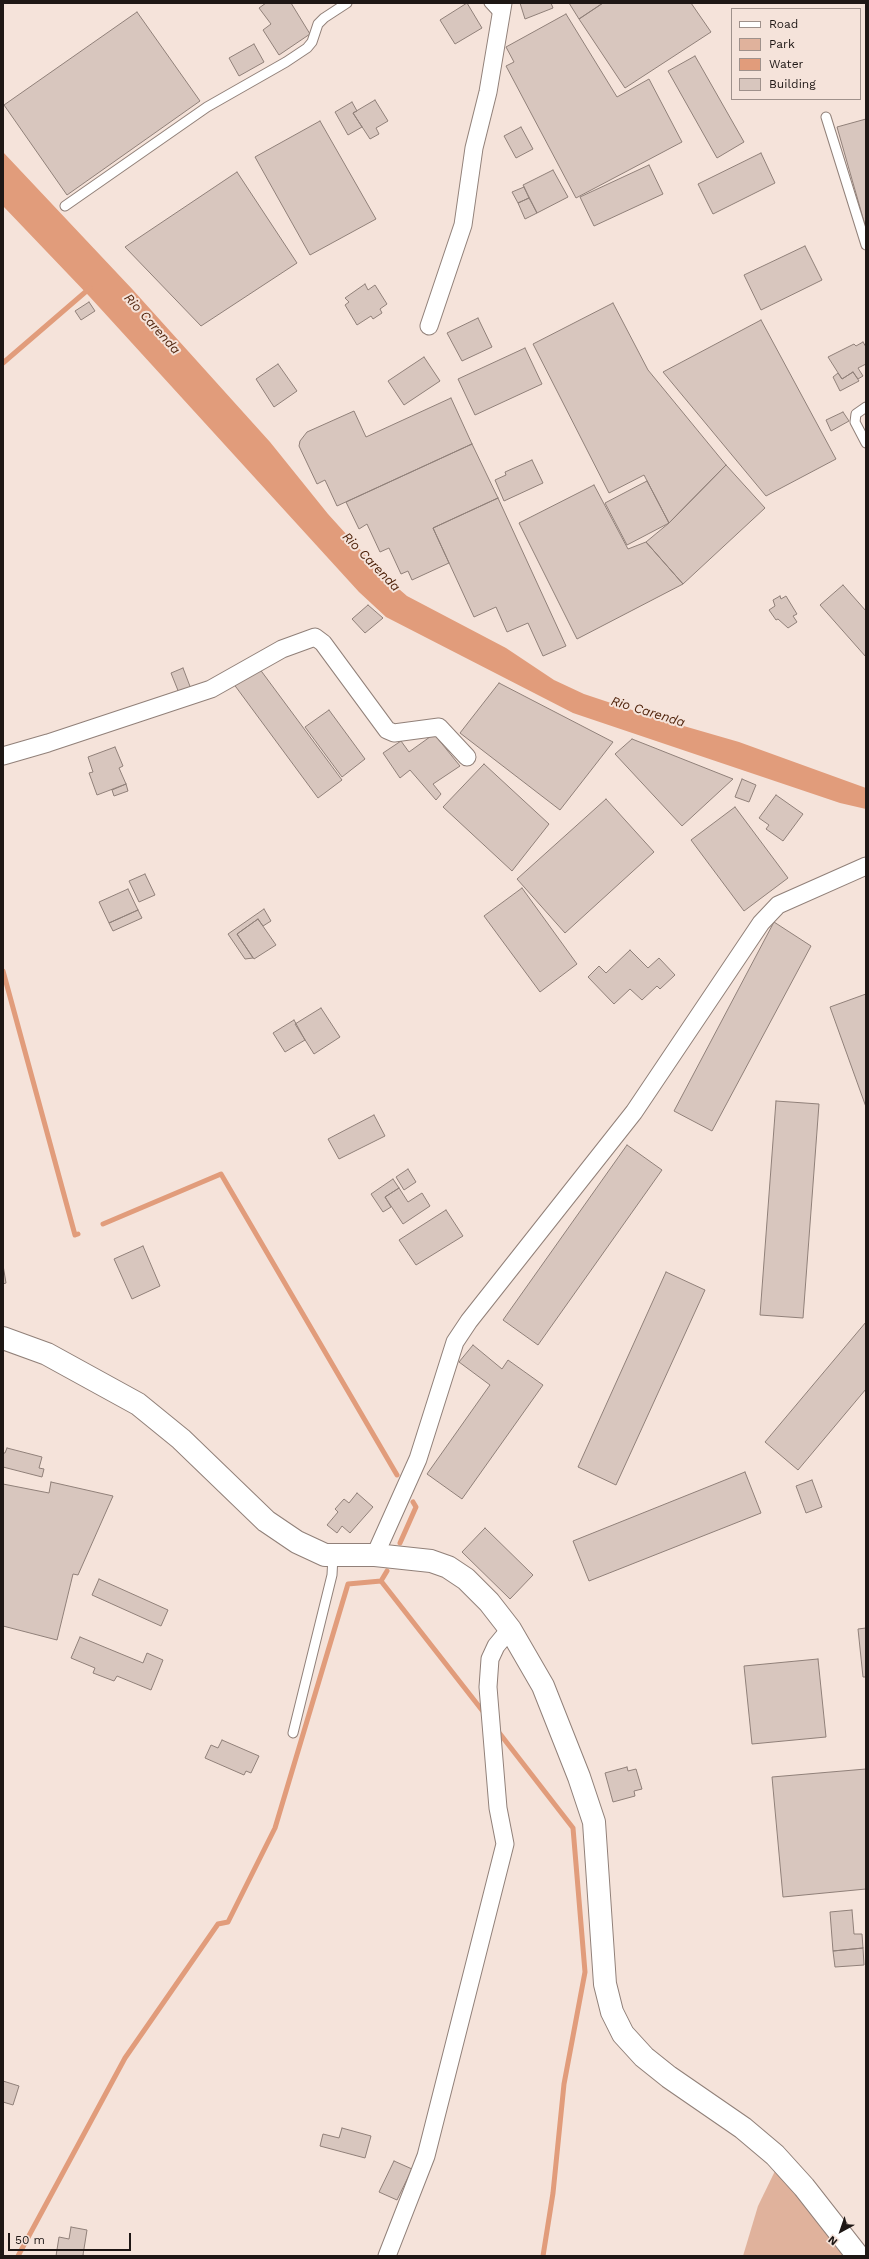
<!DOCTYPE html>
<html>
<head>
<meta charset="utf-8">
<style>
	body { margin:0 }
	#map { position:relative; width:869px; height:2259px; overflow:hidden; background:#f5e3da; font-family:"Work Sans",sans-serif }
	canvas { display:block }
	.frame { position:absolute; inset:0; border:4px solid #1e1715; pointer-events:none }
	.legend { position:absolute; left:731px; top:8px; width:130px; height:92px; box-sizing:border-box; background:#f5e3da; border:1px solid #9f918b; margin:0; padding:5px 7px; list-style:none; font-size:12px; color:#1e1715 }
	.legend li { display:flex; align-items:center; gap:8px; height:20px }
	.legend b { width:20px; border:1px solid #9f918b }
	.north { position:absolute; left:821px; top:2211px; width:40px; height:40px; -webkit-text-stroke:3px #f5e3da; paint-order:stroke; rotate:220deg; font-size:11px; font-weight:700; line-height:16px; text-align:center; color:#1e1715 }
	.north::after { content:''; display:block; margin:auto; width:14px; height:18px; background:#1e1715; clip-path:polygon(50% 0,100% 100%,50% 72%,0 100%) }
	.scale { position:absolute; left:8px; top:2233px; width:123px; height:18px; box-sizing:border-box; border:2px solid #1e1715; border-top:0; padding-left:5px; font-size:12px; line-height:14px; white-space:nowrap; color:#1e1715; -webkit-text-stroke:3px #f5e3da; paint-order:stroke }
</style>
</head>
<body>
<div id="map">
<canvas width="869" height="2259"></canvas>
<div class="frame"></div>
<ul class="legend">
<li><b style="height:5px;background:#fff"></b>Road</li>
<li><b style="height:11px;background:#e0b29c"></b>Park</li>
<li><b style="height:11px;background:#e19c7b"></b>Water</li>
<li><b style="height:11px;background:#d8c6be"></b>Building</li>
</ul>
<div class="north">N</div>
<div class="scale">50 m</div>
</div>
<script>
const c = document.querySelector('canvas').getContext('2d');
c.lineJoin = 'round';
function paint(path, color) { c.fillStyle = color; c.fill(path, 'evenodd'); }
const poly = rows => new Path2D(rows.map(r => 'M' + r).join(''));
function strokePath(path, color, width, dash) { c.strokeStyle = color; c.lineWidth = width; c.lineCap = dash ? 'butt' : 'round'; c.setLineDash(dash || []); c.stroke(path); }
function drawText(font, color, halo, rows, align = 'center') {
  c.font = font + ' "Work Sans",sans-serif'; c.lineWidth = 4; c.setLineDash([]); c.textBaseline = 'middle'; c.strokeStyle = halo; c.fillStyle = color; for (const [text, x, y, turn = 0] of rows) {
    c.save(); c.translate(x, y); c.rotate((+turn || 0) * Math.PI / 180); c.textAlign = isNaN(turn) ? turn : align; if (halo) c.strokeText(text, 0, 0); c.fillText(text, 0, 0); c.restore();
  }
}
const green = poly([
	[775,2171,850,2256,743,2256,758,2206]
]);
const water = poly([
	[3,152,133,290,270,442,328,514,384,576,407,596,506,648,554,680,584,694,656,718,739,742,866,788,866,809,840,803,573,713,386,617,359,592,89,296,3,206]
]);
const stream = poly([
	[3,363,90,288],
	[3,971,75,1235,78,1234],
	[103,1224,221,1174,397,1475],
	[400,1543,416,1507,413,1502],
	[381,1581,485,1714],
	[381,1581,387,1571],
	[497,1730,573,1828,585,1972,564,2084,553,2193,543,2256],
	[18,2256,125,2058,218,1924,228,1922,275,1828,348,1584,381,1581]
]);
const building = poly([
	[266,3,291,3,310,34,279,55,263,30,271,24,259,8,266,3],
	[467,3,482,28,455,44,440,20,467,3],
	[520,3,551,3,553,8,525,19,520,3],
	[569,3,603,3,579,19,569,3],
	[603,3,691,3,711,32,625,88,579,19,603,3],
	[137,12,200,101,67,195,4,105,137,12],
	[566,14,617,97,649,79,682,142,576,198,506,66,514,62,506,47,566,14],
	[254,44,264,62,239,76,229,58,254,44],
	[695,56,744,142,717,158,668,71,695,56],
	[375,100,388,121,376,128,379,134,370,139,353,113,375,100],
	[352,102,357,111,353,113,362,127,348,135,335,112,352,102],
	[866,119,866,225,865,225,837,127,866,119],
	[320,121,376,219,310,255,255,157,320,121],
	[521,127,533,149,516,158,504,136,521,127],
	[761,153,775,183,713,214,698,184,761,153],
	[649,165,663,194,594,226,580,197,649,165],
	[553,170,568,197,537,213,523,185,553,170],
	[237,172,297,263,201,326,125,247,237,172],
	[524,187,529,198,518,203,512,192,524,187],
	[529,198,537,213,525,219,518,203,529,198],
	[805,246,822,280,761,310,744,275,805,246],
	[365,284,368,290,375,285,387,304,380,309,382,313,373,319,371,316,357,325,345,305,349,302,345,298,365,284],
	[89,302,95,311,81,320,75,311,89,302],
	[613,303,648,370,726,465,669,523,644,475,609,493,533,344,613,303],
	[478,318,492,347,462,361,447,333,478,318],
	[761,320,836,459,766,496,663,372,761,320],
	[863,342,866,347,866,364,858,368,863,376,858,379,853,372,842,379,828,357,854,344,856,346,863,342],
	[525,348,542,384,475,415,458,379,525,348],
	[424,357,440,381,404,405,388,381,424,357],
	[278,364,297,391,274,407,256,379,278,364],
	[853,372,859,381,840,391,833,377,838,373,842,379,853,372],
	[451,398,472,444,337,506,325,480,317,484,299,446,300,441,307,432,354,411,366,437,451,398],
	[843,412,849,421,831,431,826,420,843,412],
	[472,444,498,498,433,528,449,563,412,580,408,571,401,574,389,548,380,552,367,524,359,529,346,502,472,444],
	[532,460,543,483,504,501,495,480,506,475,505,472,532,460],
	[726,465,765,508,683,584,646,542,669,523,726,465],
	[647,481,669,523,627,545,605,503,647,481],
	[594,485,628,549,646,542,683,584,577,639,519,523,594,485],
	[498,498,566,646,543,656,528,623,507,632,496,607,474,617,433,528,498,498],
	[843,585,866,611,866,657,820,605,843,585],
	[780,596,781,599,786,596,797,614,793,616,797,622,788,628,778,619,776,620,769,610,775,606,773,600,780,596],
	[368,605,383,618,365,633,352,619,368,605],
	[183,668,191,689,179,693,171,673,183,668],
	[259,668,342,780,318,798,233,683,259,668],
	[499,683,613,742,560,810,460,733,499,683],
	[329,710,365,759,342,777,305,727,329,710],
	[434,734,460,766,433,784,441,794,436,800,410,770,400,778,383,753,401,741,409,752,434,734],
	[632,739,733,779,682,826,615,754,632,739],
	[115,747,123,766,119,768,126,784,97,795,89,773,93,772,88,757,115,747],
	[484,764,549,824,512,871,443,807,484,764],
	[742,779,756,785,749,802,735,797,742,779],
	[126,784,128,791,114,796,112,790,126,784],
	[776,795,803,814,783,841,766,829,769,825,759,818,776,795],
	[606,799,654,852,565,933,517,879,606,799],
	[735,807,788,878,744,911,691,840,735,807],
	[145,874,155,895,139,902,129,881,145,874],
	[522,888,577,964,540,992,484,916,522,888],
	[128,889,138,910,109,923,99,902,128,889],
	[264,909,271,921,263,926,258,919,237,934,253,958,245,959,228,934,264,909],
	[138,910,142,918,113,931,109,923,138,910],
	[258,919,276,945,254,959,237,934,258,919],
	[774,922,811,946,712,1131,674,1111,774,922],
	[630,950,648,968,659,958,675,975,660,989,657,986,642,1000,630,989,614,1004,588,977,599,966,606,973,630,950],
	[866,994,866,1107,830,1007,866,994],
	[321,1008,340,1037,314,1054,295,1024,321,1008],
	[294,1020,305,1040,285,1052,273,1033,294,1020],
	[776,1101,819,1104,803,1318,760,1315,776,1101],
	[374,1115,385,1136,339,1159,328,1139,374,1115],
	[627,1145,662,1170,538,1345,503,1320,627,1145],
	[408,1169,416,1182,404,1190,396,1177,408,1169],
	[393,1179,399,1188,385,1197,391,1207,383,1212,371,1194,393,1179],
	[399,1188,408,1202,422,1193,430,1206,403,1224,385,1197,399,1188],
	[446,1210,463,1236,416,1265,399,1240,446,1210],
	[143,1246,160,1286,132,1299,114,1259,143,1246],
	[3,1265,6,1283,3,1284,3,1265],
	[666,1272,705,1290,616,1485,578,1467,666,1272],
	[866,1322,866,1389,798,1470,765,1442,866,1322],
	[473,1345,502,1369,508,1360,543,1385,462,1499,427,1474,490,1385,459,1362,473,1345],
	[7,1448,42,1457,39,1468,44,1469,42,1477,3,1467,3,1453,5,1453,7,1448],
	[745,1472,761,1513,589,1581,573,1541,745,1472],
	[812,1480,822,1507,806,1513,796,1486,812,1480],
	[51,1482,113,1496,78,1575,73,1574,57,1640,3,1626,3,1484,49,1493,51,1482],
	[357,1493,373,1507,350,1533,342,1526,337,1533,327,1525,338,1512,335,1509,344,1499,349,1503,357,1493],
	[485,1528,533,1575,510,1599,462,1552,485,1528],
	[99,1579,168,1610,161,1626,92,1595,99,1579],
	[866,1628,866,1677,863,1677,858,1629,866,1628],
	[80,1637,143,1663,147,1653,163,1660,151,1690,117,1676,114,1681,93,1673,95,1668,71,1658,80,1637],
	[818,1659,826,1737,752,1744,744,1666,818,1659],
	[222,1740,259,1756,251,1773,246,1771,244,1775,205,1758,211,1745,218,1748,222,1740],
	[627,1767,628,1771,636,1769,642,1789,634,1791,635,1796,613,1802,605,1773,627,1767],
	[866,1769,866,1889,783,1897,772,1777,866,1769],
	[852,1910,854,1934,862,1934,863,1948,833,1951,830,1912,852,1910],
	[863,1948,864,1965,835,1967,833,1951,863,1948],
	[3,2081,19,2086,13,2105,3,2102,3,2081],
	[342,2128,371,2136,365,2158,320,2146,323,2134,339,2138,342,2128],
	[394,2161,412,2169,397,2200,379,2192,394,2161],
	[71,2227,87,2230,83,2255,86,2256,56,2256,59,2237,69,2239,71,2227]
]);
const service = poly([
	[489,3,501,16],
	[826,117,866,245],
	[65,206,207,107,286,62,307,48,312,42,318,24,324,18,347,3],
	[866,407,856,414,855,422,866,443],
	[293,1733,332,1575,333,1556]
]);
const minor = poly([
	[429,326,463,225,474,148,488,92,503,3],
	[3,756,48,743,211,689,282,649,315,637,323,643,387,730,394,733,439,727,467,757],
	[375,1555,418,1459,455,1342,469,1321,634,1112,761,923,778,905,866,866],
	[387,2256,426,2156,505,1844,498,1808,488,1687,490,1659,496,1646,510,1629]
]);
const secondary = poly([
	[3,1338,47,1354,138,1404,181,1439,266,1521,297,1542,325,1555,375,1555,431,1561,448,1567,466,1579,489,1602,510,1629,543,1686,579,1777,594,1822,605,1984,612,2012,623,2034,644,2057,669,2077,743,2128,775,2155,804,2187,858,2256]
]);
const waterNames = [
	["Rio Carenda",152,324,48],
	["Rio Carenda",371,562,46],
	["Rio Carenda",648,712,17]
];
paint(green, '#e0b29c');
paint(water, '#e19c7b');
strokePath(stream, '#e19c7b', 5);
paint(building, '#d8c6be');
strokePath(building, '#908079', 1);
strokePath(service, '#918079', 11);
strokePath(minor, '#918079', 19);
strokePath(secondary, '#918079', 24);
strokePath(service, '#fff', 9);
strokePath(minor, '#fff', 17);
strokePath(secondary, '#fff', 22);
drawText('italic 13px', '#51250d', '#f5e3da', waterNames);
</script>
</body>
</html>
